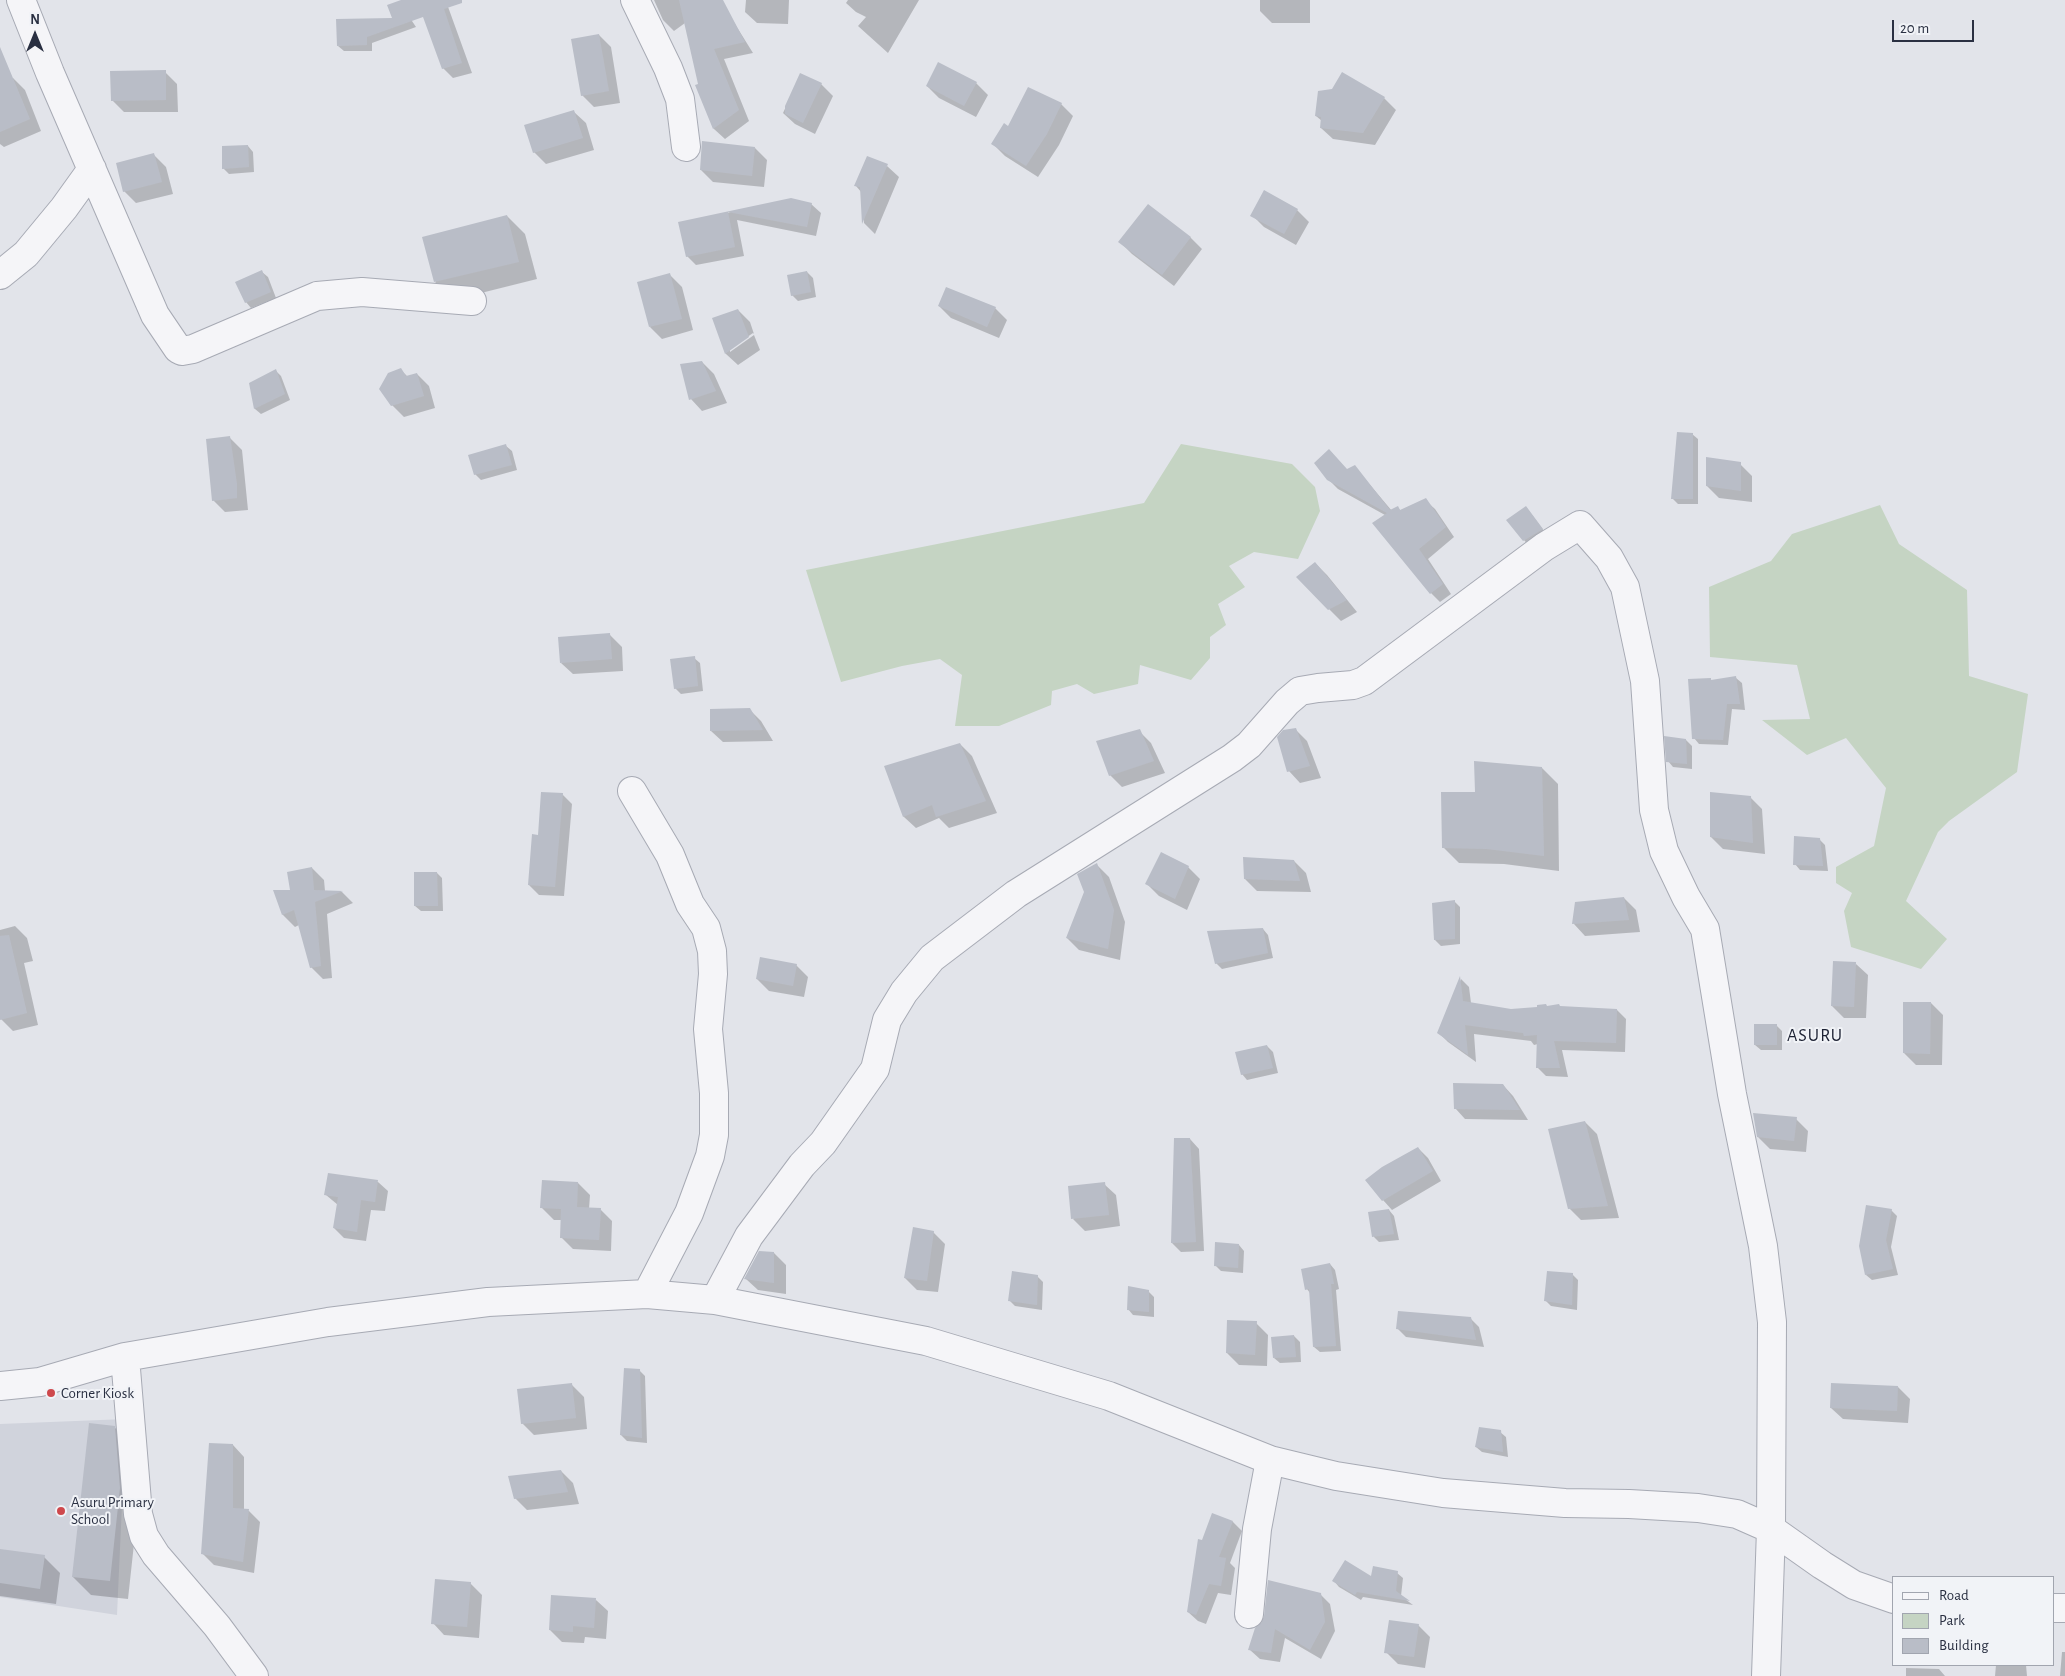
<!DOCTYPE html>
<html>
<head>
<meta charset="utf-8">
<style>
	body { margin:0 }
	#map { position:relative; width:2065px; height:1676px; overflow:hidden; background:#e2e4ea; font-family:"Alegreya Sans",sans-serif }
	canvas { display:block }
	.legend { position:absolute; left:1892px; top:1576px; width:162px; height:90px; box-sizing:border-box; background:#f1f3f7; border:1px solid #a1a5af; margin:0; padding:6px 9px; list-style:none; font-size:15px; color:#2a3042 }
	.legend li { display:flex; align-items:center; gap:10px; height:25px }
	.legend b { width:25px; border:1px solid #a1a5af }
	.north { position:absolute; left:10px; top:10px; width:50px; height:50px; -webkit-text-stroke:4px #f1f3f7; paint-order:stroke; rotate:0deg; font-size:14px; font-weight:700; line-height:20px; text-align:center; color:#2a3042 }
	.north::after { content:''; display:block; margin:auto; width:18px; height:22px; background:#2a3042; clip-path:polygon(50% 0,100% 100%,50% 72%,0 100%) }
	.scale { position:absolute; left:1892px; top:20px; width:82px; height:22px; box-sizing:border-box; border:2px solid #2a3042; border-top:0; padding-left:6px; font-size:15px; line-height:18px; white-space:nowrap; color:#2a3042; -webkit-text-stroke:4px #f1f3f7; paint-order:stroke }
</style>
</head>
<body>
<div id="map">
<canvas width="2065" height="1676"></canvas>
<ul class="legend">
<li><b style="height:6px;background:#f5f5f8"></b>Road</li>
<li><b style="height:14px;background:#c5d4c3"></b>Park</li>
<li><b style="height:14px;background:#b9bdc7"></b>Building</li>
</ul>
<div class="north">N</div>
<div class="scale">20 m</div>
</div>
<script>
const c = document.querySelector('canvas').getContext('2d');
c.lineJoin = 'round';
function paint(path, color) { c.fillStyle = color; c.fill(path, 'evenodd'); }
const poly = rows => new Path2D(rows.map(r => 'M' + r).join(''));
function strokePath(path, color, width, dash) { c.strokeStyle = color; c.lineWidth = width; c.lineCap = dash ? 'butt' : 'round'; c.setLineDash(dash || []); c.stroke(path); }
function drawText(font, color, halo, rows, align = 'center') {
  c.font = font + ' "Alegreya Sans",sans-serif'; c.lineWidth = 4; c.setLineDash([]); c.textBaseline = 'middle'; c.strokeStyle = halo; c.fillStyle = color; for (const [text, x, y, turn = 0] of rows) {
    c.save(); c.translate(x, y); c.rotate((+turn || 0) * Math.PI / 180); c.textAlign = isNaN(turn) ? turn : align; if (halo) c.strokeText(text, 0, 0); c.fillText(text, 0, 0); c.restore();
  }
}
const built = poly([
	[126,1419,117,1615,0,1597,0,1424]
]);
const green = poly([
	[1181,444,1292,464,1315,487,1320,511,1298,559,1254,552,1229,566,1245,587,1218,604,1226,625,1210,637,1210,658,1191,680,1140,665,1138,684,1094,694,1077,684,1052,691,1051,705,999,726,955,726,962,675,940,659,902,666,841,682,806,570,1144,503],
	[1880,505,1899,544,1967,590,1969,676,2028,694,2017,772,1949,821,1938,832,1906,901,1947,939,1921,969,1851,947,1844,911,1852,893,1836,883,1836,867,1874,846,1886,788,1846,738,1807,755,1762,720,1810,719,1797,665,1710,657,1709,587,1771,561,1792,534]
]);
const shadow = poly([
	[421,0,443,0,447,4,472,73,453,78,443,68],
	[654,0,720,0,753,53,724,59,749,121,725,139,714,129,697,86,699,85,685,23,674,31,663,20],
	[746,0,789,0,788,24,757,23,745,12],
	[848,0,919,0,888,53,858,26,866,17,856,12,846,3],
	[1260,0,1310,0,1310,23,1272,23,1260,11],
	[410,18,416,27,372,43,372,51,344,51,338,46],
	[599,35,611,47,620,103,594,107,582,95],
	[165,72,177,84,178,112,124,112,112,100],
	[801,74,821,84,833,96,815,134,795,124,783,113],
	[13,78,25,90,41,131,4,147,0,144,0,83],
	[976,83,988,95,976,117,939,98,927,86],
	[1384,98,1396,110,1375,145,1333,139,1321,128,1322,121,1316,116],
	[1061,104,1073,116,1059,145,1038,177,1005,156,993,144,1009,128],
	[574,112,586,123,594,150,546,164,534,152],
	[248,146,253,152,254,172,229,174,223,168],
	[755,148,767,160,764,187,713,182,701,170],
	[154,155,166,167,173,194,136,203,124,191],
	[887,166,899,177,875,234,864,223,862,193,856,186],
	[791,199,811,204,821,213,816,236,737,220,744,256,696,265,687,256,680,223],
	[1297,210,1309,222,1296,245,1264,227,1252,215],
	[507,216,525,234,537,279,453,300,435,282],
	[1190,237,1202,249,1174,286,1132,254,1120,242],
	[262,272,268,277,276,298,251,308,246,302],
	[807,272,813,278,816,297,798,301,792,295],
	[670,275,682,287,693,330,662,339,650,327],
	[939,306,995,308,1007,320,999,338,951,318],
	[738,310,750,322,754,334,753,333,730,349,730,352,754,335,760,350,738,365,726,354,714,319],
	[702,362,714,374,727,403,702,411,691,399],
	[401,370,408,377,417,374,429,386,435,408,404,417,392,405],
	[276,371,281,376,290,400,261,414,255,409,251,384],
	[1692,434,1698,439,1698,504,1678,504,1672,498],
	[230,438,242,450,248,510,225,512,213,500],
	[506,446,512,451,517,470,481,480,475,474],
	[1740,464,1752,476,1752,502,1719,498,1707,486],
	[1355,467,1392,511,1397,507,1401,511,1425,500,1435,509,1454,537,1428,559,1451,594,1440,602,1431,593,1385,515,1338,489,1328,479],
	[1526,507,1547,535,1529,546,1524,540],
	[1315,563,1327,575,1357,612,1341,621,1329,609],
	[610,635,622,647,623,671,573,674,561,663],
	[694,658,700,663,703,691,681,694,675,688],
	[1736,678,1742,683,1745,710,1732,709,1728,745,1699,744,1694,738,1710,679,1713,681],
	[749,709,761,721,773,741,723,742,711,731],
	[1295,729,1307,741,1321,778,1300,783,1289,771],
	[1139,731,1151,743,1165,773,1122,787,1110,775],
	[1686,740,1692,746,1692,769,1673,767,1668,761],
	[960,744,972,756,997,813,949,828,939,818,916,828,904,817,886,767],
	[1542,768,1558,784,1559,871,1504,864,1459,863,1443,847],
	[562,794,572,804,564,896,539,895,529,885,539,836],
	[1750,797,1762,809,1765,854,1723,849,1711,837],
	[1819,839,1825,845,1828,871,1800,870,1795,864],
	[1294,861,1306,873,1311,892,1257,891,1245,879],
	[1097,865,1109,877,1125,922,1120,960,1079,950,1067,938],
	[1188,867,1200,879,1187,910,1159,896,1147,884],
	[312,868,324,880,325,891,342,892,353,903,327,914,332,978,323,979,311,967,299,925,295,927,283,915,275,891,292,891],
	[437,873,442,878,443,911,421,911,415,906],
	[1624,898,1636,910,1640,932,1585,936,1574,924,1577,903],
	[1454,901,1460,907,1460,944,1441,946,1435,940],
	[15,926,27,938,33,961,24,963,38,1025,13,1031,1,1019,0,1016,0,930],
	[1263,929,1268,935,1273,958,1222,969,1216,963],
	[1856,964,1868,975,1866,1018,1844,1018,1832,1006],
	[796,965,808,977,804,997,769,991,757,979],
	[1461,979,1469,987,1471,1003,1511,1011,1547,1007,1617,1010,1626,1019,1625,1052,1562,1050,1568,1077,1546,1076,1537,1067,1538,1044,1534,1045,1531,1041,1474,1034,1476,1062,1448,1042,1439,1033],
	[1931,1003,1943,1015,1942,1065,1916,1065,1904,1053],
	[1776,1025,1782,1031,1782,1050,1761,1050,1755,1045],
	[1267,1046,1273,1052,1278,1073,1247,1080,1242,1074],
	[1503,1085,1513,1096,1528,1120,1465,1119,1455,1108],
	[1796,1119,1808,1131,1806,1152,1770,1149,1758,1137],
	[1585,1122,1597,1134,1619,1218,1581,1220,1569,1208],
	[1190,1139,1199,1149,1204,1251,1181,1252,1172,1243],
	[1418,1148,1428,1158,1441,1181,1392,1210,1383,1200],
	[329,1175,378,1182,388,1191,385,1211,371,1210,366,1241,344,1238,334,1228,338,1205,326,1195],
	[578,1183,590,1195,589,1209,600,1209,612,1221,611,1251,573,1249,561,1237,562,1220,554,1220,542,1208],
	[1104,1184,1116,1195,1120,1226,1085,1231,1073,1219],
	[1389,1210,1394,1216,1399,1240,1379,1242,1374,1237,1370,1213],
	[1891,1210,1897,1216,1891,1247,1898,1275,1872,1280,1866,1275],
	[933,1232,945,1244,938,1292,917,1290,905,1278],
	[1239,1245,1244,1251,1243,1273,1221,1271,1215,1265],
	[774,1253,786,1265,786,1294,758,1290,746,1279],
	[1330,1264,1335,1270,1339,1289,1336,1290,1341,1351,1320,1352,1314,1347,1310,1293,1307,1289],
	[1572,1274,1578,1280,1577,1310,1551,1306,1545,1300],
	[1037,1276,1043,1282,1042,1310,1015,1306,1009,1300],
	[1148,1291,1154,1297,1154,1317,1133,1315,1128,1309],
	[1470,1318,1479,1327,1484,1347,1406,1337,1397,1328],
	[1256,1323,1268,1335,1267,1366,1239,1365,1227,1353],
	[1294,1336,1300,1342,1301,1362,1280,1363,1274,1358],
	[639,1370,645,1376,647,1443,627,1441,621,1435],
	[572,1385,584,1397,587,1429,534,1435,522,1423],
	[1898,1387,1910,1399,1908,1423,1843,1419,1831,1408],
	[114,1427,133,1445,138,1507,128,1599,91,1595,73,1577],
	[1500,1432,1506,1437,1508,1457,1482,1452,1476,1447],
	[233,1445,244,1457,244,1510,249,1511,260,1522,254,1573,214,1565,202,1553],
	[561,1471,573,1483,579,1504,527,1510,515,1498],
	[1213,1515,1233,1522,1242,1531,1230,1563,1235,1568,1231,1595,1218,1593,1206,1624,1198,1621,1188,1612,1202,1542],
	[0,1550,44,1557,60,1573,56,1604,0,1596],
	[1397,1573,1403,1578,1401,1596,1413,1605,1363,1597,1361,1600,1339,1587,1334,1581,1372,1578],
	[470,1583,482,1595,479,1638,444,1635,433,1623],
	[1320,1594,1330,1604,1335,1631,1321,1659,1285,1638,1280,1662,1260,1659,1250,1650,1256,1629],
	[596,1600,608,1611,606,1639,585,1637,584,1643,562,1642,550,1630],
	[1418,1625,1430,1637,1425,1668,1398,1664,1386,1652],
	[2062,1652,2065,1652,2065,1676,2060,1676],
	[1996,1665,2026,1665,2027,1676,1995,1676],
	[1906,1668,1939,1669,1945,1676,1906,1676]
]);
const building = poly([
	[401,0,462,0,462,3,444,9,462,63,442,69,423,17,367,37,367,45,337,46,336,19,392,18,387,5],
	[679,0,723,0,745,42,714,49,739,110,713,129,695,85,698,84],
	[599,34,609,91,581,96,571,39],
	[0,47,30,119,0,132],
	[938,62,977,82,964,106,926,86],
	[166,70,166,100,111,101,110,71],
	[1342,72,1385,97,1363,133,1320,128,1321,117,1315,116,1318,91,1332,89],
	[800,73,822,83,803,123,785,114,785,106],
	[1028,87,1062,103,1047,134,1026,166,991,144,1004,123,1008,126],
	[574,110,583,138,533,153,524,125],
	[702,141,755,147,752,176,700,170],
	[248,145,249,167,222,169,222,146],
	[154,153,162,182,123,192,116,163],
	[867,156,888,164,862,224,860,187,854,186],
	[1264,190,1298,209,1284,234,1250,216],
	[791,198,812,203,807,227,728,212,735,247,686,257,678,222],
	[1148,204,1191,237,1162,275,1118,242],
	[507,215,519,262,434,282,422,237],
	[262,270,271,292,245,303,235,282],
	[807,271,811,292,791,296,787,275],
	[670,273,682,319,649,327,637,282],
	[946,287,996,307,987,327,938,306],
	[738,309,749,337,725,354,712,318],
	[702,361,716,391,689,400,680,364],
	[401,368,406,376,417,373,424,396,391,406,379,389,388,373],
	[276,369,285,394,254,409,249,383],
	[1677,432,1693,433,1693,499,1671,499],
	[230,436,237,484,237,498,212,501,206,439],
	[506,444,512,465,474,475,468,455],
	[1329,449,1347,469,1355,465,1390,510,1398,506,1400,510,1426,498,1446,527,1419,549,1443,584,1430,594,1372,523,1387,513,1327,480,1314,463],
	[1706,457,1741,462,1741,491,1706,486],
	[1526,506,1543,529,1523,541,1506,520],
	[1315,562,1347,600,1328,610,1296,577],
	[610,633,612,659,560,663,558,637],
	[695,656,698,686,674,689,670,659],
	[1736,676,1740,704,1727,704,1723,740,1692,739,1688,679,1711,678,1711,680],
	[750,708,763,730,710,731,710,709],
	[1296,728,1310,766,1287,772,1277,737,1283,730],
	[1140,729,1154,761,1109,776,1096,741],
	[1664,736,1686,739,1687,764,1666,762],
	[960,743,986,801,936,817,932,805,903,817,884,766],
	[1474,761,1542,767,1544,856,1487,849,1442,848,1441,792,1475,792],
	[541,792,563,793,555,887,528,885,532,834,538,835],
	[1710,792,1751,796,1753,843,1710,837],
	[1794,836,1820,838,1823,866,1793,865],
	[1161,852,1189,866,1175,899,1145,884],
	[1243,857,1294,860,1300,881,1244,879],
	[1097,863,1114,910,1108,949,1066,938,1084,892,1077,874],
	[312,867,314,890,343,891,315,902,321,966,310,968,294,910,282,915,273,890,290,890,287,872],
	[414,872,437,872,438,906,414,906],
	[1624,897,1629,920,1572,924,1575,902],
	[1455,900,1455,939,1434,940,1432,903],
	[1263,928,1268,953,1215,964,1207,931],
	[9,935,27,1013,0,1020,0,936],
	[760,957,797,964,793,986,756,979],
	[1833,961,1856,962,1854,1007,1831,1006],
	[1460,976,1463,1001,1511,1009,1537,1007,1537,1005,1546,1004,1547,1006,1559,1004,1560,1006,1617,1009,1616,1043,1554,1041,1560,1068,1536,1068,1537,1035,1524,1036,1523,1033,1465,1025,1468,1055,1437,1033],
	[1903,1002,1931,1002,1930,1054,1903,1053],
	[1754,1024,1777,1024,1777,1045,1754,1045],
	[1267,1045,1273,1068,1241,1075,1235,1052],
	[1453,1083,1503,1084,1520,1110,1454,1109],
	[1753,1113,1797,1117,1794,1141,1757,1137],
	[1585,1121,1608,1206,1568,1209,1548,1129],
	[1174,1138,1190,1138,1196,1242,1171,1243],
	[1418,1147,1433,1171,1382,1201,1365,1180,1382,1167],
	[328,1173,378,1180,375,1202,361,1200,357,1232,333,1228,338,1197,324,1195],
	[542,1180,578,1182,577,1207,601,1208,599,1240,560,1238,561,1209,540,1208],
	[1105,1182,1109,1215,1071,1219,1068,1186],
	[1866,1205,1892,1209,1886,1240,1893,1269,1865,1275,1859,1246],
	[1389,1209,1394,1234,1372,1237,1368,1212],
	[913,1227,934,1231,927,1281,904,1278],
	[1215,1242,1239,1244,1238,1268,1214,1266],
	[759,1251,774,1252,774,1283,744,1279],
	[1330,1263,1334,1284,1331,1284,1336,1346,1313,1347,1309,1289,1305,1290,1301,1269],
	[1012,1271,1038,1275,1037,1305,1008,1301],
	[1547,1271,1573,1273,1572,1305,1544,1301],
	[1128,1286,1149,1290,1149,1312,1127,1310],
	[1398,1311,1471,1317,1476,1340,1396,1329],
	[1227,1320,1257,1321,1255,1355,1226,1353],
	[1294,1335,1296,1357,1273,1358,1271,1337],
	[624,1368,640,1369,642,1438,620,1435],
	[572,1383,576,1418,521,1424,517,1389],
	[1831,1383,1898,1386,1897,1411,1830,1408],
	[89,1423,115,1426,120,1488,110,1581,72,1577],
	[1479,1427,1501,1430,1503,1452,1475,1447],
	[209,1443,233,1444,233,1508,249,1509,243,1562,201,1554],
	[561,1470,568,1492,514,1499,508,1476],
	[1212,1513,1233,1521,1219,1557,1226,1558,1221,1586,1209,1584,1196,1615,1187,1612,1198,1539,1202,1540],
	[0,1549,45,1555,40,1589,0,1583],
	[1345,1560,1371,1576,1373,1566,1398,1571,1396,1591,1410,1601,1357,1592,1355,1595,1332,1581],
	[435,1579,471,1582,467,1627,431,1624],
	[1268,1580,1321,1593,1325,1622,1310,1650,1275,1629,1271,1653,1248,1650,1255,1628,1261,1623,1264,1616],
	[551,1595,596,1598,594,1628,573,1626,573,1632,549,1630],
	[1389,1620,1419,1624,1414,1657,1384,1653]
]);
const minor = poly([
	[21,0,50,73,155,315,178,349,182,351,193,349,317,296,362,292,472,301],
	[635,0,668,68,680,99,686,147],
	[0,275,26,254,64,208,92,169],
	[632,791,670,855,690,904,706,928,712,951,713,974,708,1029,714,1093,714,1135,710,1156,689,1213,647,1294],
	[715,1300,749,1236,802,1165,823,1143,875,1069,887,1020,904,992,932,958,1016,894,1232,758,1249,745,1287,702,1300,691,1318,688,1353,685,1364,681,1544,547,1580,525,1609,558,1625,587,1645,681,1654,810,1664,851,1686,897,1705,929,1732,1094,1763,1246,1772,1322,1771,1529,1766,1676],
	[125,1357,138,1514,144,1536,156,1555,217,1626,254,1676],
	[0,1386,40,1382,125,1357,328,1322,488,1302,647,1294,715,1300,926,1341,1109,1396,1270,1460,1336,1476,1443,1493,1565,1503,1629,1504,1698,1508,1737,1514,1771,1529,1822,1565,1854,1585,1894,1599],
	[2054,1608,2065,1608],
	[1249,1614,1257,1529,1270,1460]
]);
const markers = [
	[51,1393,5,"#ce484c"],
	[61,1511,5,"#ce484c"]
];
const poiNames = [
	["Corner Kiosk",61,1393],
	["Asuru Primary",71,1502],
	["School",71,1519]
];
const quarterNames = [
	["ASURU",1815,1036]
];
paint(built, '#d0d3dc');
paint(green, '#c5d4c3');
paint(shadow, '#0003');
paint(building, '#b9bdc7');
strokePath(minor, '#a7aab4', 30);
strokePath(minor, '#f5f5f8', 28);
for (const [x, y, r, color] of markers) { const dot = new Path2D(); dot.arc(x, y, r, 0, 2 * Math.PI); c.fillStyle = color; c.fill(dot); strokePath(dot, '#f1f3f7', 2); }
drawText('15px', '#2a3042', '#f1f3f7', poiNames, 'left');
c.letterSpacing = '1px';
drawText('18px', '#1c2133', '#f1f3f7', quarterNames);
c.letterSpacing = '0px';
</script>
</body>
</html>
